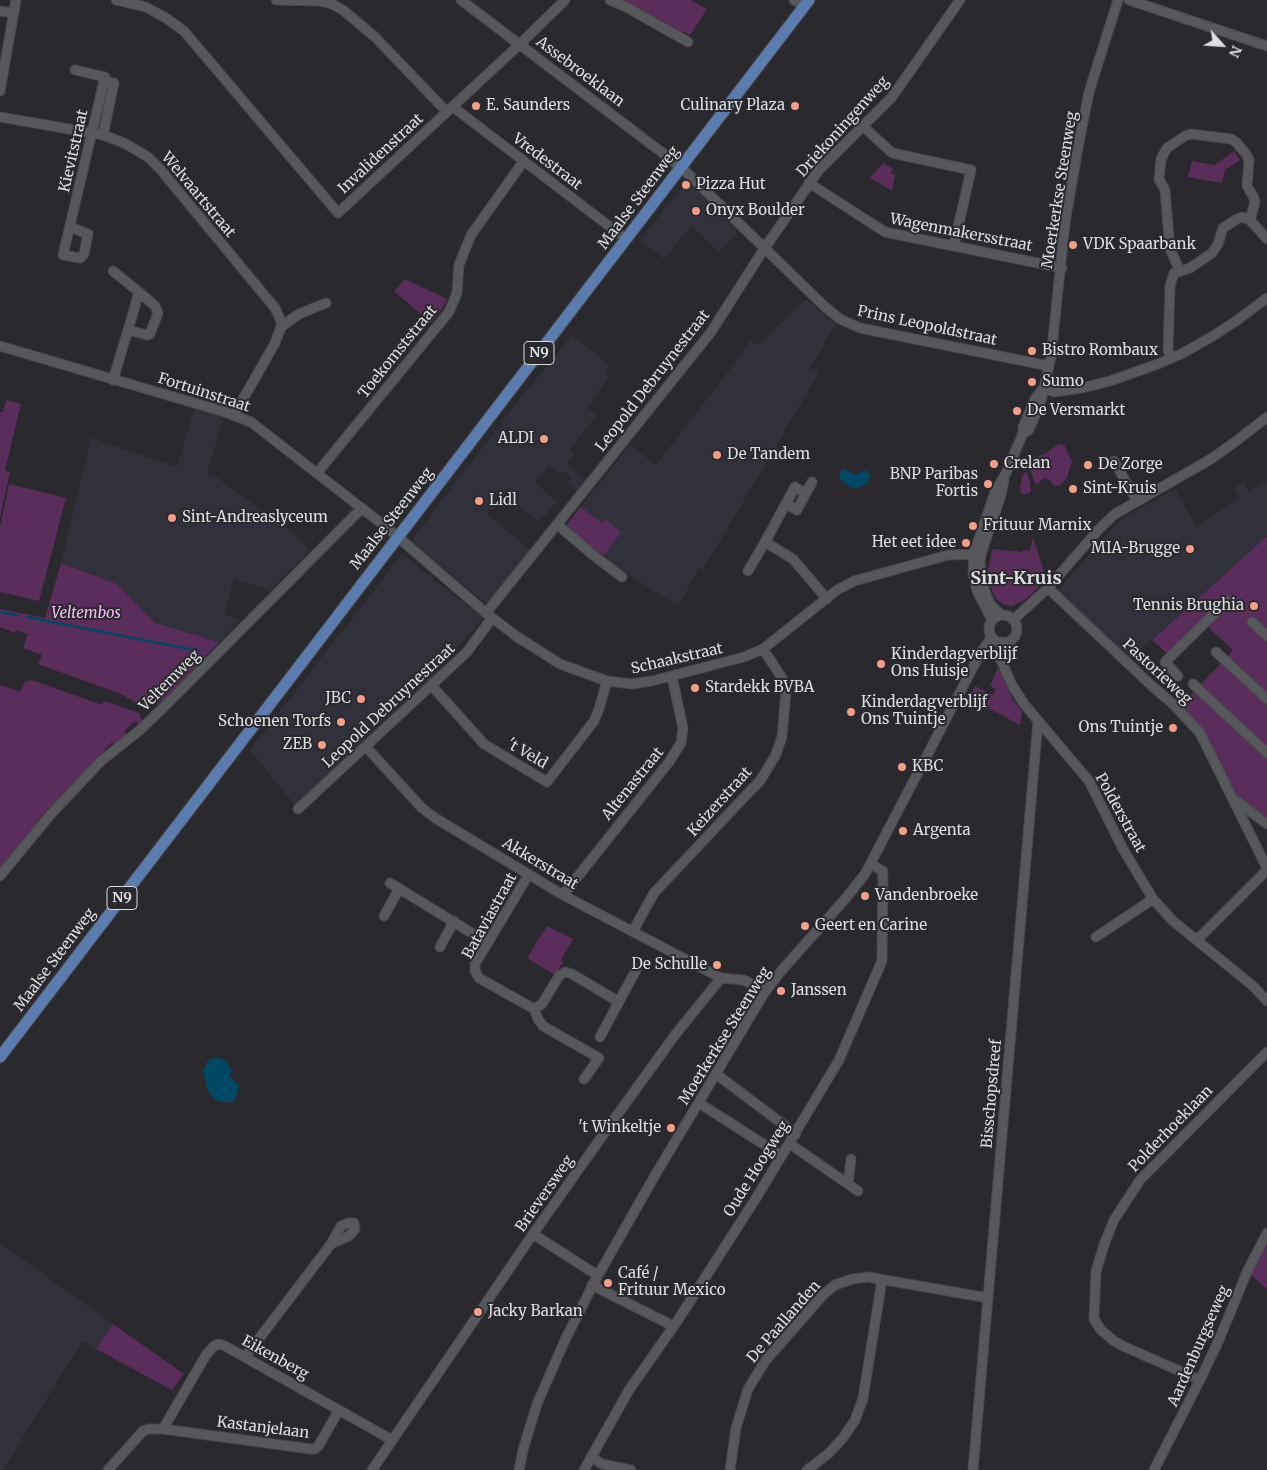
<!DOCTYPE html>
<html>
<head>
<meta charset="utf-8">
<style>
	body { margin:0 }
	#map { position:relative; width:1267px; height:1470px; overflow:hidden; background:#2a2a2e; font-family:Merriweather,serif }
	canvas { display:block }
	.north { position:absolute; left:1197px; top:20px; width:50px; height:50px; -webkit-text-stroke:4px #2a2a2e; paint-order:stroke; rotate:116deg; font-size:14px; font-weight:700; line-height:20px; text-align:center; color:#dddee0 }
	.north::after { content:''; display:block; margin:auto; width:18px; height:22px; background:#dddee0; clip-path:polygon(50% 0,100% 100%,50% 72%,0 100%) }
</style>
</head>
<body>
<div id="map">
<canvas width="1267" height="1470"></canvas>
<div class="north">N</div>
</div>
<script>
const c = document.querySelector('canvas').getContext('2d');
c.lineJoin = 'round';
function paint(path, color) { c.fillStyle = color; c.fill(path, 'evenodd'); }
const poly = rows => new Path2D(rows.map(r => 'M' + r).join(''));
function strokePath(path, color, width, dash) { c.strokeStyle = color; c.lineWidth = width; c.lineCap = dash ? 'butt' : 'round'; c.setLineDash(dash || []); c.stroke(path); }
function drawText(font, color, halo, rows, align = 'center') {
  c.font = font + ' Merriweather,serif'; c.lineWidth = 4; c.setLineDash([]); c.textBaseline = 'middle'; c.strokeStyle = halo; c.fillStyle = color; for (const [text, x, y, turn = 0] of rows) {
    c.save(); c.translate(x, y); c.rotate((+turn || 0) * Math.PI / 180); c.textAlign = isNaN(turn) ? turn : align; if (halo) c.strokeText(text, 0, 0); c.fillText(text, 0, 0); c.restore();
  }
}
const built = poly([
	[687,181,738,232,719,252,692,227,684,235,683,235,664,259,640,240],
	[806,299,831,321,836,324,810,368,820,371,703,570,699,568,678,606,629,575,610,562,609,558,604,555,591,548,577,537,567,524,630,445,656,465,731,368,749,341,758,345],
	[572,335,610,365,604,373,609,377,587,407,597,415,570,449,575,454,567,464,586,480,578,491,568,482,572,477,564,471,558,474,549,466,535,483,557,501,539,522,505,495,493,510,491,509,487,514,531,551,486,604,411,541,515,405],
	[196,404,225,412,207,473,215,476,294,534,310,551,270,590,234,579,224,614,240,620,219,642,155,623,117,584,61,563,91,438,177,467],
	[1267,480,1267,536,1130,659,1058,590,1121,519,1175,489,1196,526,1239,498,1233,489,1244,482,1249,492],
	[402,554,483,618,426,684,405,700,295,805,250,750],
	[0,1243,113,1324,96,1349,82,1341,3,1470,0,1470]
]);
const green = poly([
	[617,0,690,0,707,9,690,35,684,32,679,34],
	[1234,151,1240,160,1225,170,1222,183,1188,177,1192,161,1215,165],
	[883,163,893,169,891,174,895,175,892,191,870,178],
	[405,279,447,299,442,309,431,323,394,291],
	[6,400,21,404,5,470,10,472,0,518,0,412,3,412],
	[1059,444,1064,445,1072,461,1067,478,1059,486,1053,485,1051,481,1045,478,1041,480,1038,484,1035,483,1027,460,1045,454],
	[1025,472,1027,472,1030,482,1031,491,1028,494,1024,494,1021,493,1020,487,1022,477],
	[9,484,66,498,39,601,0,592,0,527],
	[581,507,602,523,605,519,621,532,604,555,591,548,577,537,567,524],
	[1267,536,1267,819,1233,792,1179,708,1233,650,1206,625,1172,658,1152,640],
	[1033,537,1046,578,1032,594,1023,601,1012,606,1005,605,996,599,990,586,988,571,992,549,1022,552,1024,550,1030,551],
	[61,563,117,584,155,623,219,642,166,698,159,703,152,705,141,706,121,694,38,664,42,655,23,648,28,634,16,630,15,633,0,627,0,609,45,618],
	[998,667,1013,700,1022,712,1020,725,969,698,975,686,993,695,996,689,990,686],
	[32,680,102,705,104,701,139,713,142,721,140,724,134,722,124,731,127,735,115,746,112,742,102,753,46,811,0,868,0,685,20,692,25,682],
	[547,926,573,939,561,960,563,962,555,975,527,958],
	[1267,1245,1267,1289,1251,1275],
	[113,1324,184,1374,172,1390,96,1349]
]);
const water = poly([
	[845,469,855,475,863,471,868,471,870,478,867,483,858,488,851,488,840,479,840,472],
	[218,1058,227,1061,231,1071,230,1077,239,1086,237,1095,233,1102,220,1102,214,1099,208,1091,203,1070,207,1062,213,1058]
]);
const stream = poly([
	[0,612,17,615],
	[27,617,199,651]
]);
const minor = poly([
	[116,0,146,7,166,18,184,31,338,213,520,44,565,0],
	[276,0,319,1,332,4,343,10,375,37,447,112],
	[461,0,681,167,823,305,840,319,860,328,1049,366],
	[610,0,628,8,688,42],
	[794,0,804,6],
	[1129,0,1267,46],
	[0,11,14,13],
	[75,70,105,77,104,81],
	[0,91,16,0],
	[453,107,626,239],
	[0,117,103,135,124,143,148,157,160,169,275,308,281,321,281,327,275,343,234,415],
	[863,126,892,153,971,170,954,245],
	[809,183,885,232,1062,268],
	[70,227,88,234,84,254,80,258,63,255,104,81,114,83,103,135],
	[113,271,139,292],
	[1180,271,1170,249,1165,190,1159,179,1161,159,1167,148,1185,136,1191,134,1231,139,1236,142,1246,154,1249,160,1247,186,1253,196,1255,202,1250,220],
	[281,327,299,314,326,303],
	[0,346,225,412,251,422,391,531,486,613,516,636,560,664,607,681,632,684,652,681,744,657,763,649,837,590,854,581,948,555,981,554],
	[1171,358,1168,350,1170,286,1174,273,1190,268,1212,253,1218,244,1223,228,1237,219,1242,217,1250,220,1267,239],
	[113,380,128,330,139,292,155,306,158,313,150,334,147,335,128,330],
	[1044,388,1054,392,1082,388,1110,381,1158,364,1183,353,1213,336,1236,321,1267,298],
	[1023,433,1029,430,1041,401,1051,357,1065,223,1079,142,1089,92,1118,0],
	[1114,461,1137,501],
	[317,473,449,312,457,293,459,265,471,235,523,162],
	[806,493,812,482],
	[786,504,797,510,806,493,795,487,765,542,793,559,827,599],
	[558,525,593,555,622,577],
	[748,571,765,542],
	[1048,588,1152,686,1173,704,1200,733,1267,868],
	[486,613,711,332,764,249,819,170,892,97,960,0],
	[1001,615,990,604,987,597,982,583,980,564,981,554,1001,495,1004,480],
	'989 629a14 14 0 1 1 28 0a14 14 0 1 1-28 0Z',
	[992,620,977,591,973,572,974,553,995,492,1006,473,1023,433,1023,427,1035,399,1042,390],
	[1013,620,1048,588,1099,529,1115,514,1211,459,1235,442,1267,417],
	[1252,622,1267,636],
	[1001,642,1001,660,1012,685,1024,704,1089,781,1123,849,1153,899,1173,921,1253,986,1267,1001],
	[981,652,995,654,1001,660],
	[1216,652,1267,699],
	[1178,676,1165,662,1227,601],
	[1193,684,1267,753],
	[432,686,484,744,547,782,594,721,599,709,607,681],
	[366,747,422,808,435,818,563,895,721,978],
	[1235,800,1267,824],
	[298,809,467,652,492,618],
	[529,874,475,964,475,971,479,978,534,1009,538,1019,543,1026,599,1058,584,1079],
	[0,876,51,814,101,761,140,730,170,701,362,508],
	[390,883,488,943],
	[563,895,669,762,681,743,683,728,672,677],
	[384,916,399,889],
	[633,931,654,893,751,790,760,781,775,756,782,737,786,691,786,684,763,649],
	[1096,937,1153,899],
	[1197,940,1267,870],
	[440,947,454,921],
	[534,1009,542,1004,559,976,565,972,572,974,619,1002],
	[600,1037,636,970],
	[716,1074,796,1134],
	[699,1103,782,1156],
	[790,1144,858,1191],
	[848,1184,851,1159],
	[533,1234,597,1275],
	[592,1285,673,1326],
	[245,1357,331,1244,349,1236,355,1229,354,1223,348,1223,341,1226,331,1244],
	[1200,1380,1125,1347,1114,1341,1101,1330,1094,1319,1096,1271,1105,1242,1114,1220,1140,1180,1267,1052],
	[163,1429,311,1449,315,1449,319,1445,339,1410],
	[591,1457,602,1464,631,1470],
	[108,1470,143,1431,149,1429,163,1429,206,1355,214,1346,218,1344,225,1346,392,1440],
	[372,1470,533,1234,620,1111,675,1035,721,978,744,980,765,992],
	[519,1470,523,1450,537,1404,565,1340,596,1279,654,1177,765,992,782,970,846,898,865,874,981,652,992,637],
	[584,1470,629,1390,678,1320,758,1195,839,1060,882,961,883,871,871,864],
	[730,1470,736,1428,748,1389,766,1360,823,1295,835,1285,852,1279,868,1277,988,1298],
	[807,1470,828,1454,843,1438,855,1420,863,1398,882,1280],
	[973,1470,1038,721],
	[1154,1470,1200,1380,1218,1342,1247,1272,1267,1233]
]);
const major = poly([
	[0,1057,809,0]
]);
const markers = [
	[476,106,5,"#f49e87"],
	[795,106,5,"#f49e87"],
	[686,185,5,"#f49e87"],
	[696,211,5,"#f49e87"],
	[1073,245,5,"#f49e87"],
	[1032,351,5,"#f49e87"],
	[1032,382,5,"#f49e87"],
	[1017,411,5,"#f49e87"],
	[544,439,5,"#f49e87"],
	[717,455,5,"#f49e87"],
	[994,464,5,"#f49e87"],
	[1088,465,5,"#f49e87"],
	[988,484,5,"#f49e87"],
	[1073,489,5,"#f49e87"],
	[479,501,5,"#f49e87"],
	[172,518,5,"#f49e87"],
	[973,526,5,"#f49e87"],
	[966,543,5,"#f49e87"],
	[1190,549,5,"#f49e87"],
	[1254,606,5,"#f49e87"],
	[881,664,5,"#f49e87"],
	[695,688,5,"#f49e87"],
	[361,699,5,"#f49e87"],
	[851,712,5,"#f49e87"],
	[341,722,5,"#f49e87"],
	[1173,728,5,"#f49e87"],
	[322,745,5,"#f49e87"],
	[902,767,5,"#f49e87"],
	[903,831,5,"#f49e87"],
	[865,896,5,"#f49e87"],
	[805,926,5,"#f49e87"],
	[717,965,5,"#f49e87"],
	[781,991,5,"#f49e87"],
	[671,1128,5,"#f49e87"],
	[608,1283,5,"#f49e87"],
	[478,1312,5,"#f49e87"]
];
const shields = [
	[539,353,30],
	[122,898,30]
];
const shieldNames = [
	["N9",539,353],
	["N9",122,898]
];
const streetNames = [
	["Assebroeklaan",580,72,37],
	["Driekoningenweg",843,127,-48],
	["Kievitstraat",74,151,-77],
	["Invalidenstraat",381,154,-43],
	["Vredestraat",547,162,37],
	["Moerkerkse Steenweg",1060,190,-81],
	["Welvaartstraat",198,195,50],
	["Maalse Steenweg",639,198,-53],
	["Wagenmakersstraat",961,233,11],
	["Prins Leopoldstraat",927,326,12],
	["Toekomststraat",398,352,-51],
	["Leopold Debruynestraat",653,381,-52],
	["Fortuinstraat",204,393,18],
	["Maalse Steenweg",392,519,-52],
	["Schaakstraat",677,659,-13],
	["Pastorieweg",1157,672,43],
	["Veltemweg",170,681,-45],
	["Leopold Debruynestraat",389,706,-43],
	["'t Veld",527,754,30],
	["Altenastraat",633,784,-51],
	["Keizerstraat",720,802,-48],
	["Polderstraat",1120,813,61],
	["Akkerstraat",540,864,31],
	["Bataviastraat",490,916,-61],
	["Maalse Steenweg",55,960,-53],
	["Moerkerkse Steenweg",725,1036,-58],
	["Bisschopsdreef",992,1094,-85],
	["Polderhoeklaan",1171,1129,-46],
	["Oude Hoogweg",757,1169,-58],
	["Brieversweg",545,1194,-55],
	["De Paallanden",784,1322,-49],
	["Aardenburgseweg",1199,1346,-66],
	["Eikenberg",275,1358,29],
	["Kastanjelaan",263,1428,7]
];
const poiNames = [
	["E. Saunders",486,106],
	["Culinary Plaza",785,106,"right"],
	["Pizza Hut",696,185],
	["Onyx Boulder",706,211],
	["VDK Spaarbank",1083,245],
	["Bistro Rombaux",1042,351],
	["Sumo",1042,382],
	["De Versmarkt",1027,411],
	["ALDI",534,439,"right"],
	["De Tandem",727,455],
	["Crelan",1004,464],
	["De Zorge",1098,465],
	["BNP Paribas",978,475,"right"],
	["Fortis",978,492,"right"],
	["Sint-Kruis",1083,489],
	["Lidl",489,501],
	["Sint-Andreaslyceum",182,518],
	["Frituur Marnix",983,526],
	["Het eet idee",956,543,"right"],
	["MIA-Brugge",1180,549,"right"],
	["Tennis Brughia",1244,606,"right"],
	["Kinderdagverblijf",891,655],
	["Ons Huisje",891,672],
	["Stardekk BVBA",705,688],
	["JBC",351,699,"right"],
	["Kinderdagverblijf",861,703],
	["Ons Tuintje",861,720],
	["Schoenen Torfs",331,722,"right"],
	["Ons Tuintje",1163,728,"right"],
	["ZEB",312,745,"right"],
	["KBC",912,767],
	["Argenta",913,831],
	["Vandenbroeke",875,896],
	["Geert en Carine",815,926],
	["De Schulle",707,965,"right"],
	["Janssen",791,991],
	["'t Winkeltje",661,1128,"right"],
	["Café /",618,1274],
	["Frituur Mexico",618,1291],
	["Jacky Barkan",488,1312]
];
const parkNames = [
	["Veltembos",86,614]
];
const quarterNames = [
	["Sint-Kruis",1016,579]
];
paint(built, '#30313b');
paint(green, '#5a2d5a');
paint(water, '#014865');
strokePath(stream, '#014865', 2.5);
strokePath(minor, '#48484b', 11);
strokePath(major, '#48484b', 13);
strokePath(minor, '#57585c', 9);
strokePath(major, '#5a7cae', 11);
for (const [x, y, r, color] of markers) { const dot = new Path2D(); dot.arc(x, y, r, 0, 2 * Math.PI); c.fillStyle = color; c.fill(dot); strokePath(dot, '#2a2a2e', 2); }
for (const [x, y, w] of shields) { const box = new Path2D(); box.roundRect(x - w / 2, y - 11.5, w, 23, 4); c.fillStyle = '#2a2a2e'; c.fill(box); strokePath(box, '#dddee0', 1); }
drawText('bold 14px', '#dddee0', null, shieldNames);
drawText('15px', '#dddee0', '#2a2a2e', streetNames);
drawText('15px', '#dddee0', '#2a2a2e', poiNames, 'left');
drawText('italic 15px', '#f7bcf7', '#2a2a2e', parkNames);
drawText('bold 18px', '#dddee0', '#2a2a2e', quarterNames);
</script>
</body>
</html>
